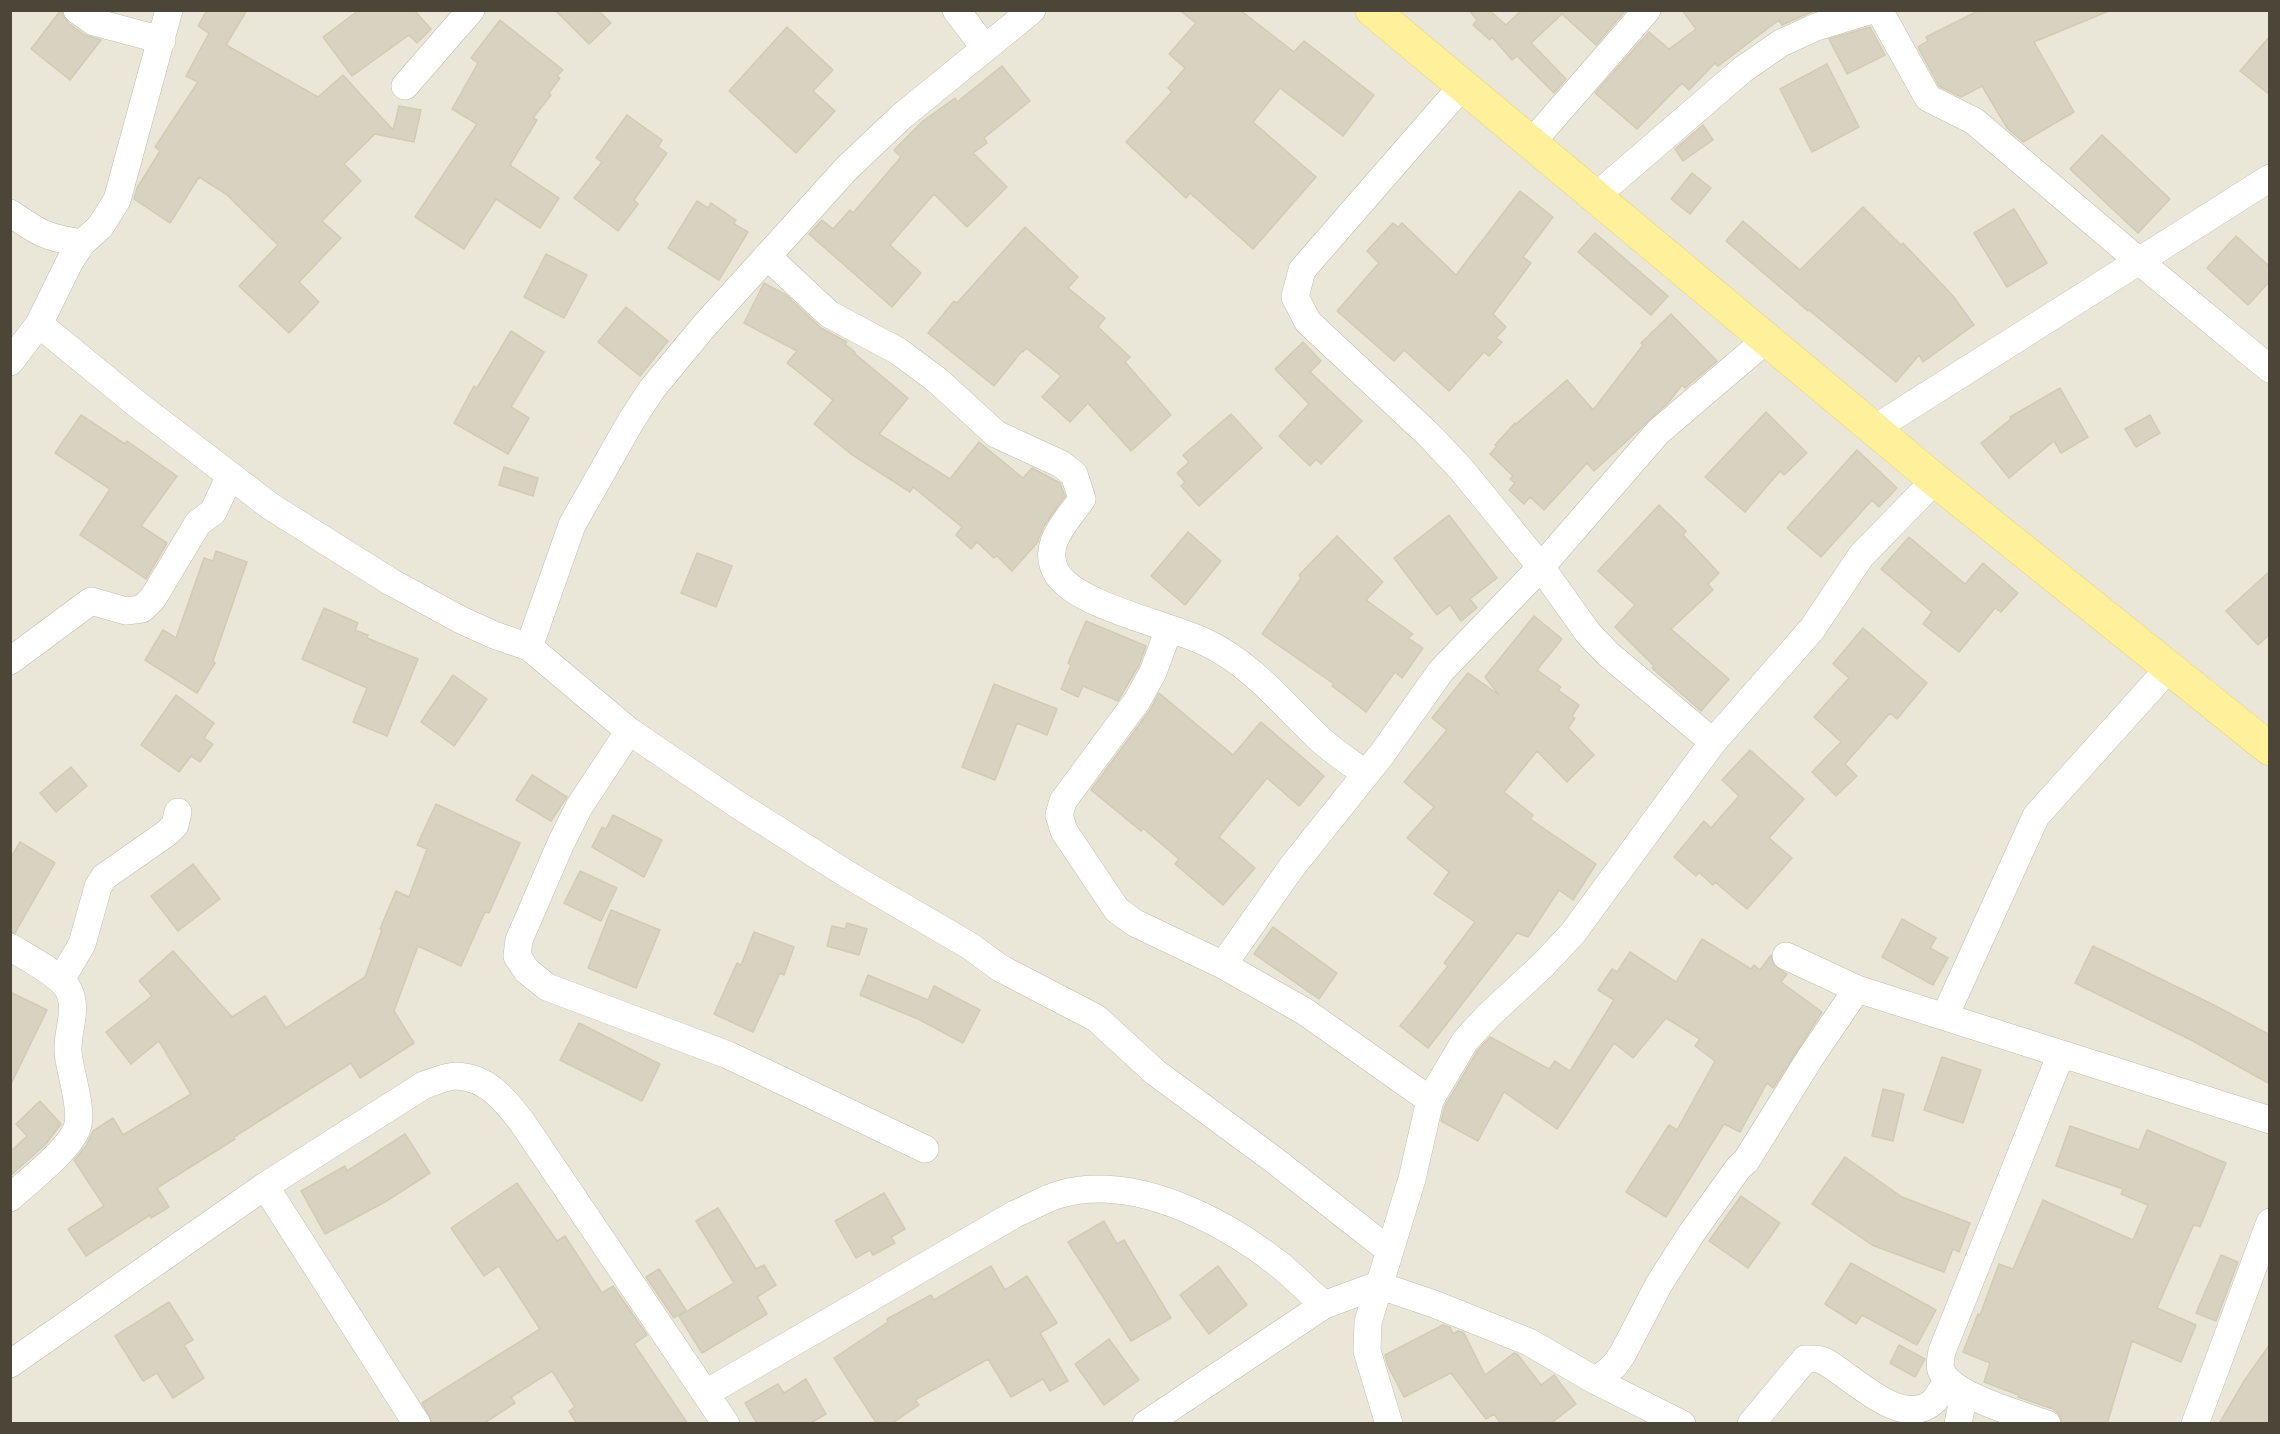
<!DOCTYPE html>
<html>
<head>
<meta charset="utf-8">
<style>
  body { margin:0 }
  #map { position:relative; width:2280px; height:1434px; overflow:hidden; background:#f6f4eb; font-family:Jost,sans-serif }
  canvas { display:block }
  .frame { position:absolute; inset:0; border:12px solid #4b4638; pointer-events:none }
</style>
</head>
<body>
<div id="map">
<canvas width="2280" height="1434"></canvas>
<div class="frame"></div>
</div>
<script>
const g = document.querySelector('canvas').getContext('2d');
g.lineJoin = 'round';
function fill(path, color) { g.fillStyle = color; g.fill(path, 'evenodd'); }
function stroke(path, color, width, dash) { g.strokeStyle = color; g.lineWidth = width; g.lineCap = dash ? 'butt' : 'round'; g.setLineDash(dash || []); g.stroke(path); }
const residential = new Path2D(`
  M 11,11 L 2269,11 L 2269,1423 L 11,1423 Z`);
const building = new Path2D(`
  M 61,10 L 68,23 L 85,35 L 101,40 L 70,80 L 31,49 Z
  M 207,10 L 247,10 L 226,45 L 318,97 L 343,75 L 393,130 L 399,106 L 421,110 L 414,142 L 375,134 L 344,164 L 361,181 L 322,221 L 341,238 L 299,282 L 319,302 L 289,333 L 239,286 L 278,245 L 226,194 L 199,177 L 170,223 L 134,199 L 137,188 L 160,151 L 155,147 L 198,82 L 186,76 L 209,33 L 198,26 Z
  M 359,10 L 414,10 L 431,29 L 417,43 L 409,35 L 352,76 L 323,37 Z
  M 555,10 L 598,10 L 611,23 L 589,44 Z
  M 1179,10 L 1240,10 L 1294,52 L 1304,41 L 1374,95 L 1343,136 L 1280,88 L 1253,122 L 1316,177 L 1253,249 L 1190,193 L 1186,198 L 1126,142 L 1172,92 L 1168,88 L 1185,68 L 1169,54 L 1196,23 Z
  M 1469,10 L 1489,10 L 1506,25 L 1522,10 L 1625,11 L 1596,45 L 1562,14 L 1531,43 L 1566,79 L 1554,93 L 1517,56 L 1512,60 L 1492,37 L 1490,40 L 1473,25 L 1477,20 Z
  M 1682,10 L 1816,10 L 1782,25 L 1779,20 L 1718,66 L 1715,63 L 1689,90 L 1682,83 L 1637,129 L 1595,93 L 1649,32 L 1669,49 L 1696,29 Z
  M 1980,10 L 2111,10 L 2034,42 L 2074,112 L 2023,142 L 2007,128 L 1982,86 L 1961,97 L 1939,86 L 1918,47 L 1928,41 L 1926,37 Z
  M 500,20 L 563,70 L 557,76 L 560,78 L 549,93 L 551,95 L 533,118 L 537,120 L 510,165 L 559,198 L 540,228 L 496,199 L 464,249 L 415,217 L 477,124 L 452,109 L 478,63 L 471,58 Z
  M 787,27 L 833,70 L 813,91 L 835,111 L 796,153 L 729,91 Z
  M 1870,27 L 1885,55 L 1847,74 L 1829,39 Z
  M 2270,36 L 2270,95 L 2240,71 Z
  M 1827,64 L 1859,127 L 1812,152 L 1780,89 Z
  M 1002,66 L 1030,101 L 984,138 L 987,143 L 973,153 L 1007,187 L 967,227 L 934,194 L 890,245 L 921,273 L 892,307 L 809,234 L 822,220 L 833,229 L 850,210 L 853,213 L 901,157 L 894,150 L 923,121 L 955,98 L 957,102 Z
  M 627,115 L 662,140 L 658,147 L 667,153 L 634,200 L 638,204 L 618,231 L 574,198 L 602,162 L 596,158 Z
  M 1703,125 L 1713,140 L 1683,161 L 1675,149 Z
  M 2102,135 L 2170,199 L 2138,233 L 2070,169 Z
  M 1692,173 L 1711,188 L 1690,214 L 1671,199 Z
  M 1520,191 L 1553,217 L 1523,257 L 1531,263 L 1493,314 L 1506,327 L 1496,338 L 1502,342 L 1489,356 L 1484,352 L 1449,391 L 1404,350 L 1394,361 L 1337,311 L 1379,263 L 1367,251 L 1393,223 L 1398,227 L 1402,223 L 1456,275 Z
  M 697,201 L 708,208 L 711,203 L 736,220 L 734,224 L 748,232 L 719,280 L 668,248 Z
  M 1863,207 L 1901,245 L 1903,243 L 1953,296 L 1974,325 L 1923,362 L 1919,355 L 1896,382 L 1809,310 L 1808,311 L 1726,241 L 1743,221 L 1800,270 Z
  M 2014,209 L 2047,263 L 2007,287 L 1974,233 Z
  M 1025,227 L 1078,277 L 1068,288 L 1105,318 L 1098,327 L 1130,357 L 1125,362 L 1171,415 L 1131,451 L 1088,403 L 1070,422 L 1042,397 L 1061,376 L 1026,348 L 1023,352 L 1022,351 L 994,386 L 928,333 L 954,301 L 957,303 Z
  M 1595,233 L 1668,296 L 1651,315 L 1578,252 Z
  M 2236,236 L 2270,267 L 2270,281 L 2248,305 L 2207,268 Z
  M 546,254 L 587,275 L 564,318 L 524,297 Z
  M 764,283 L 786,295 L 821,328 L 847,342 L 845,344 L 855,352 L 854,353 L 908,398 L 879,434 L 950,479 L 979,442 L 1023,478 L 1032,468 L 1060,483 L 1065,496 L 1044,526 L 1037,543 L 1012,571 L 997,556 L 994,558 L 977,542 L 971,549 L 956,535 L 962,527 L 913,487 L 910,492 L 851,454 L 814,424 L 833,400 L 787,363 L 797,351 L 744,323 Z
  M 626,307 L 668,341 L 640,376 L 598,342 Z
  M 1671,314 L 1717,361 L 1685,388 L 1682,385 L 1668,403 L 1594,471 L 1587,463 L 1544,510 L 1530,497 L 1524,504 L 1509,490 L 1515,483 L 1510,479 L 1513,476 L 1490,454 L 1497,446 L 1495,445 L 1515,423 L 1516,424 L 1567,380 L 1593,410 L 1643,345 L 1641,343 Z
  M 511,331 L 544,352 L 511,407 L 529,418 L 508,454 L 454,423 L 474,386 L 477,388 Z
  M 1303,342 L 1321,361 L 1310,372 L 1362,421 L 1321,464 L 1316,459 L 1310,466 L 1279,436 L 1309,404 L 1275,369 Z
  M 2060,388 L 2088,437 L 2061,453 L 2054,441 L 2009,478 L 1981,443 L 2011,419 L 2010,417 Z
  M 1766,412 L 1807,453 L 1784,475 L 1780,471 L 1745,512 L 1705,477 Z
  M 1231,414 L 1262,448 L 1199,506 L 1181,486 L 1185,482 L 1177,473 L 1189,462 L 1183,455 Z
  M 81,415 L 125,444 L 127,441 L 177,476 L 141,526 L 167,543 L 146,579 L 80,535 L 110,489 L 55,453 Z
  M 2150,415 L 2160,433 L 2136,447 L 2125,429 Z
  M 1857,450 L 1897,488 L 1879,507 L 1872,500 L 1821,557 L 1787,528 Z
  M 504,467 L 538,478 L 533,496 L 499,485 Z
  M 1659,505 L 1686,531 L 1683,535 L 1719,573 L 1708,584 L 1713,590 L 1671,629 L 1729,679 L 1701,711 L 1652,668 L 1654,666 L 1615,627 L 1635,605 L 1598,571 Z
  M 1449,515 L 1497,578 L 1470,599 L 1477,608 L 1461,621 L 1450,605 L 1437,615 L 1394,558 Z
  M 1188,532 L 1221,561 L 1185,605 L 1151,576 Z
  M 1337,536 L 1383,582 L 1366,600 L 1413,634 L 1408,638 L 1423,648 L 1402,678 L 1395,672 L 1366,712 L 1332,686 L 1334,684 L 1262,634 L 1301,578 L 1299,575 Z
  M 1909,537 L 1965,584 L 1983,563 L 2018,593 L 2001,612 L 1995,608 L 1959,652 L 1923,624 L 1932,612 L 1881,569 Z
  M 216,551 L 247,562 L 213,661 L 215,663 L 197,693 L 145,660 L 163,630 L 176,638 L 204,558 L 213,561 Z
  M 697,553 L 732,566 L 716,607 L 681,593 Z
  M 2270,571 L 2270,634 L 2258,645 L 2226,611 Z
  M 324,608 L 358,623 L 355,630 L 368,635 L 367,638 L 418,659 L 387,736 L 353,722 L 367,688 L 302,659 Z
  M 1534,616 L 1562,639 L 1537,670 L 1561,687 L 1558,690 L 1579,705 L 1572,716 L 1575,718 L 1568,728 L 1594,755 L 1567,782 L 1537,751 L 1504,792 L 1533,815 L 1530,819 L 1596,864 L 1573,900 L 1559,890 L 1528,937 L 1517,933 L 1428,1048 L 1400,1026 L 1448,966 L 1444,963 L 1475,922 L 1434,894 L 1449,872 L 1407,838 L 1434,807 L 1404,782 L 1447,730 L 1432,718 L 1468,673 L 1499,695 L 1485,677 Z
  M 1086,621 L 1146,646 L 1139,665 L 1118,701 L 1083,686 L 1078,697 L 1061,689 L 1071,665 L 1068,663 Z
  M 1863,628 L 1927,683 L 1897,719 L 1890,713 L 1845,764 L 1857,776 L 1836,796 L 1812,772 L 1841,742 L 1814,717 L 1849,678 L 1833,664 Z
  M 453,675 L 487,699 L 454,746 L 421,722 Z
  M 994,684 L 1057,709 L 1047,735 L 1017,723 L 995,780 L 962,767 Z
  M 1159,693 L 1233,755 L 1261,722 L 1324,776 L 1299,806 L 1267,778 L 1219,837 L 1255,868 L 1223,905 L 1175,864 L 1179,859 L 1143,828 L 1141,831 L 1091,790 L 1150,710 Z
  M 176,695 L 214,723 L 204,738 L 213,744 L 200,762 L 191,756 L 179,772 L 141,745 Z
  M 1750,750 L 1804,799 L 1769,838 L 1792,858 L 1747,909 L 1715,882 L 1713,885 L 1699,872 L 1696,876 L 1674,857 L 1704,821 L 1711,828 L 1739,796 L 1722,780 Z
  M 71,767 L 87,786 L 56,812 L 40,793 Z
  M 532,775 L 567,797 L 551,821 L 516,800 Z
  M 436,804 L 520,843 L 489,913 L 485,912 L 461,966 L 418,946 L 394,1011 L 414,1043 L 360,1078 L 351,1063 L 234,1137 L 235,1139 L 157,1188 L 169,1207 L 151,1218 L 150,1215 L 86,1256 L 68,1229 L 104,1206 L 74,1160 L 86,1146 L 93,1131 L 113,1118 L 123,1135 L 191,1094 L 159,1041 L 131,1064 L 106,1032 L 152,996 L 139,981 L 173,951 L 232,1017 L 265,996 L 286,1028 L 365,977 L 382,930 L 380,929 L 396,891 L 409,897 L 427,849 L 417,845 Z
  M 613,815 L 662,840 L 644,877 L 592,847 L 602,827 L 606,829 Z
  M 20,842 L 55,863 L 15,933 L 10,931 L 10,859 Z
  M 193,864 L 220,899 L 178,931 L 151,896 Z
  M 580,871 L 617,888 L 601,921 L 564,903 Z
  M 611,910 L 660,930 L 636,988 L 588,968 Z
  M 1902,919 L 1936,938 L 1930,948 L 1948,958 L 1933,985 L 1882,957 Z
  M 847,923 L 867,929 L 859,955 L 827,946 L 832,926 L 845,929 Z
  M 1273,927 L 1337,973 L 1319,999 L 1254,954 Z
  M 754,932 L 794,947 L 784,975 L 780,973 L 753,1032 L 714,1014 L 737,963 L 741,965 Z
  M 1702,939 L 1751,969 L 1754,965 L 1760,970 L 1771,955 L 1774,965 L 1787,974 L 1781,982 L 1822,1012 L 1773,1088 L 1767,1083 L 1740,1132 L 1724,1124 L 1666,1217 L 1626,1192 L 1669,1125 L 1677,1130 L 1715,1061 L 1695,1046 L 1700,1039 L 1666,1018 L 1633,1058 L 1614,1043 L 1557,1129 L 1504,1092 L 1478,1141 L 1441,1121 L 1445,1106 L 1478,1050 L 1490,1037 L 1549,1069 L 1555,1061 L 1570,1071 L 1614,1000 L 1598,990 L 1612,969 L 1617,972 L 1630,952 L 1676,982 Z
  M 2093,946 L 2212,1004 L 2270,1035 L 2270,1084 L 2193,1041 L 2075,983 Z
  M 868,975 L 928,1000 L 934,986 L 980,1010 L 963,1043 L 918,1019 L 860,995 Z
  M 10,992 L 47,1010 L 10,1086 Z
  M 579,1023 L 660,1064 L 642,1101 L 560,1060 Z
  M 1942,1057 L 1981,1070 L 1963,1123 L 1924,1110 Z
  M 1883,1089 L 1904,1094 L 1893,1141 L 1872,1136 Z
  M 40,1101 L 61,1124 L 46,1144 L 10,1176 L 10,1152 L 27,1136 L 16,1124 Z
  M 2070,1126 L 2139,1150 L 2147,1130 L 2226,1163 L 2200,1227 L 2194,1224 L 2157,1308 L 2196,1325 L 2181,1362 L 2132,1341 L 2107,1424 L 2062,1424 L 2059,1414 L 2053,1409 L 2018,1397 L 2019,1395 L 1984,1382 L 1990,1363 L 1963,1352 L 1978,1314 L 1980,1315 L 1999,1264 L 2013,1269 L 2043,1200 L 2133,1240 L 2148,1205 L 2121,1194 L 2123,1189 L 2056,1166 Z
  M 405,1134 L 430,1173 L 385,1202 L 325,1234 L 301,1191 L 345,1166 L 347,1171 Z
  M 1845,1157 L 1902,1197 L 1970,1223 L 1959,1252 L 1953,1249 L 1944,1272 L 1872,1245 L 1812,1204 Z
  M 517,1183 L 557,1241 L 565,1236 L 602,1293 L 613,1286 L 647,1335 L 634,1344 L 688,1424 L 577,1424 L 569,1411 L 575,1407 L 552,1371 L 511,1397 L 515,1403 L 483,1424 L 433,1424 L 422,1403 L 540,1329 L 499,1266 L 484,1276 L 451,1228 Z
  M 884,1193 L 905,1229 L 891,1237 L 895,1243 L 873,1255 L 870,1250 L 856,1258 L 835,1221 Z
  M 1741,1196 L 1780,1223 L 1748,1268 L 1709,1241 Z
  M 718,1208 L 756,1269 L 764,1265 L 776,1285 L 757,1297 L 767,1314 L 702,1353 L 679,1316 L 734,1283 L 696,1221 Z
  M 1104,1221 L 1117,1244 L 1124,1240 L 1171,1318 L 1131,1341 L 1068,1242 Z
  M 2221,1255 L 2238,1262 L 2216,1321 L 2196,1313 Z
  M 1851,1263 L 1936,1310 L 1917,1345 L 1862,1315 L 1856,1324 L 1825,1304 Z
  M 991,1266 L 1005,1290 L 1027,1276 L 1057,1323 L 1040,1333 L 1068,1381 L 1050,1391 L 1043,1379 L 1011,1397 L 988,1359 L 915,1400 L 919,1405 L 891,1424 L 877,1424 L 834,1358 L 888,1322 L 887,1319 L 931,1295 L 934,1300 Z
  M 1218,1266 L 1247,1305 L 1209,1334 L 1180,1295 Z
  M 659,1269 L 686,1310 L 674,1318 L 646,1277 Z
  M 169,1302 L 193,1340 L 184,1345 L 204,1378 L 173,1398 L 157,1373 L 143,1381 L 115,1336 Z
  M 1443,1325 L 1450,1327 L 1453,1334 L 1458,1331 L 1464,1333 L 1485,1375 L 1514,1353 L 1518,1355 L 1541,1385 L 1554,1375 L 1576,1404 L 1550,1424 L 1501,1424 L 1494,1414 L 1486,1419 L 1451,1373 L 1404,1397 L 1388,1366 L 1385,1355 Z
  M 1109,1339 L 1139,1380 L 1104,1405 L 1075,1364 Z
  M 2270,1344 L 2270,1424 L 2219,1424 L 2244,1381 Z
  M 1899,1345 L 1925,1359 L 1915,1377 L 1890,1363 Z
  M 806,1379 L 826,1414 L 809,1424 L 757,1424 L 745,1403 L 778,1384 L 784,1393 Z`);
const minor = new Path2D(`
  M 77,10 L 94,22 L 162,40
  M 956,10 L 985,48
  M 1879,10 L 1928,98 L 1974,121 L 2140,262 L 2270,369
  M 1463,85 L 1302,270 L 1295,297 L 1308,322 L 1429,435 L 1461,469 L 1541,567 L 1588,633 L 1608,654 L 1713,742
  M 405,86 L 471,10
  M 1532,142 L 1647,10
  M 1596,196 L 1742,70 L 1781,43 L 1816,27 L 1871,10
  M 10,213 C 39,233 47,238 82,243
  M 767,256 L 829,314 L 898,351 L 937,380 L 996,434 L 1061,464 L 1074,474 L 1082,499 C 1067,521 1039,546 1058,575 C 1080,607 1171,625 1207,643 C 1253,665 1284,706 1321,740 C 1335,753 1351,763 1365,773
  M 39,324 L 133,401 L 270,506 L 391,582 L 461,620 L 494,635 L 529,647 L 629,731 L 735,803 L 850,876 L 970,946 L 1000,968 L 1096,1018 L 1155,1072 L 1274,1160 L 1390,1251
  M 10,362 L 39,324 L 70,261 L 82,243 L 100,227 L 117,200 L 169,10
  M 1874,429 L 2270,178
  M 1169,629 L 1153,672 L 1137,701 L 1063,801 L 1059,815 L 1064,831 L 1117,910 L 1135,923 L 1223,965 L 1304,1011 L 1430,1100
  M 529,647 L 572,525 L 631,421 L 652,389 L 705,325 L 847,168 L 902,116 L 1032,10
  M 10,661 L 91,601 L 126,611 L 142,609 L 153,598 L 198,523 L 213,512 L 230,476
  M 629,731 L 579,807 L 561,843 L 519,940 L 517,956 L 527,971 L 547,987 L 728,1055 L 925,1149
  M 10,947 C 26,957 62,975 69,991 C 78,1010 67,1031 68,1051 C 69,1072 84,1109 77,1128 C 70,1149 27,1182 10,1198
  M 1786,956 L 1857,989 L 2270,1120
  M 1223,965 L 1291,868 L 1382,754 L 1441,671 L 1541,567 L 1658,432 L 1767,339
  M 61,980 L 82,944 L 98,887 L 104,877 L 167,833 L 175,825 L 178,812
  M 1945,1016 L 2036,816 L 2169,668
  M 265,1186 L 417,1424
  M 10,1364 L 265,1186 L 424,1085 C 434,1082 446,1076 456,1076 C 487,1077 504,1099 522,1122 L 726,1424
  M 1596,1381 L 1614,1366 L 1622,1355 L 1659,1284 L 1691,1234 L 1739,1167 L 1746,1161 L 1810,1058 L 1857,989
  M 706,1393 L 1015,1214 C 1030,1208 1045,1198 1061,1194 C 1134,1174 1220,1219 1276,1262 C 1293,1275 1308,1291 1324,1305
  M 1146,1424 L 1324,1305 L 1378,1285 L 1434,1304 L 1529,1342 L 1596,1381 L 1682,1424
  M 1389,1424 L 1367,1351 L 1368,1322 L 1412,1179 L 1430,1100 L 1465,1041 L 1488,1016 L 1543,965 L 1573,933 L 1713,742 L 1812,629 L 1861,556 L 1935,480
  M 1751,1424 L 1805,1359 C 1811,1359 1819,1358 1824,1361 C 1851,1375 1902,1431 1934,1401 C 1939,1395 1943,1387 1947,1381
  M 1958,1424 L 1964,1393
  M 2047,1424 C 2020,1414 1951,1396 1941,1370 C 1939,1364 1941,1357 1942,1351 L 2061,1054
  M 2195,1424 L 2270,1222`);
const major = new Path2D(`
  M 1372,10 L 1935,480 L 2270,749`);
fill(residential, '#eae7d9');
fill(building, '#d8d2c0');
stroke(building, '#d3cbb3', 1.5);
stroke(minor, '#c2bead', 28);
stroke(major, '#e8d367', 34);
stroke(minor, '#fff', 27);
stroke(major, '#fff09b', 33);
</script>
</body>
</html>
